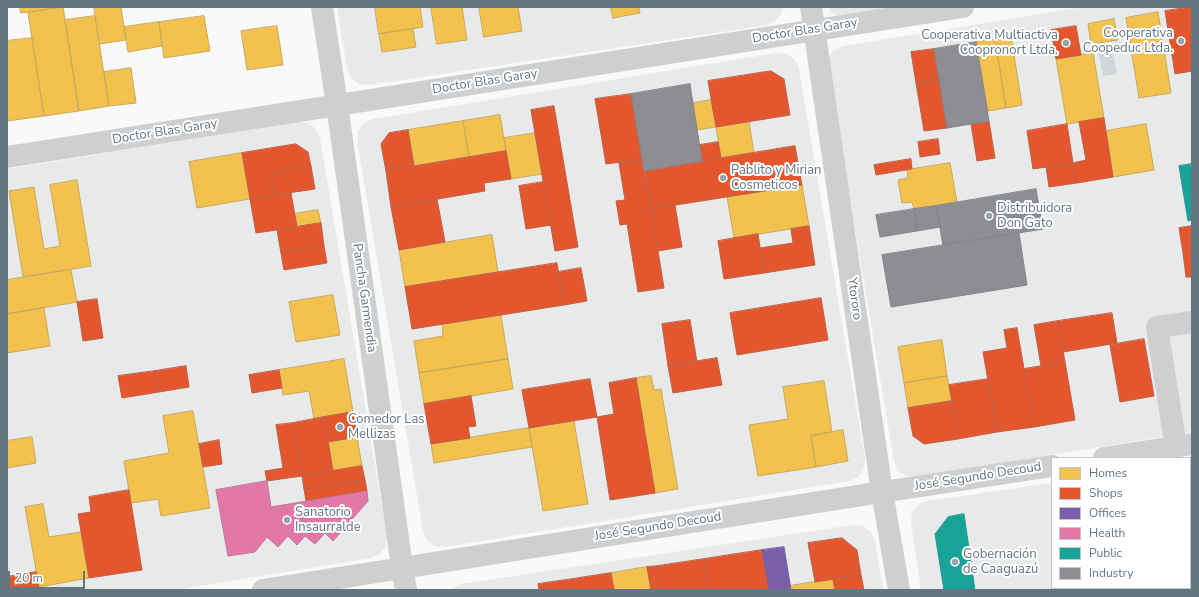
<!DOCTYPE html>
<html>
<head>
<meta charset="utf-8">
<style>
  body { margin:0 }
  #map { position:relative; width:1199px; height:597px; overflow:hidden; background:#f9f9f9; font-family:"Nunito Sans",sans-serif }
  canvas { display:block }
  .frame { position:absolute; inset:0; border:8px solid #657683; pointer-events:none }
  .legend { position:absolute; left:1051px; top:457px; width:140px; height:132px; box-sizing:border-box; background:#fff; border:1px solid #c1c8cd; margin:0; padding:5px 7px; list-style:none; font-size:12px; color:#657683 }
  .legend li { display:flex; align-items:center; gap:8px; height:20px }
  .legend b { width:20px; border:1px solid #c1c8cd }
  .scale { position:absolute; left:8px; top:571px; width:77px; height:18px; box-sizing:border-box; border:2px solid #657683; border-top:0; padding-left:5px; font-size:12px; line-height:14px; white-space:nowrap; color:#657683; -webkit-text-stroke:3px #fff; paint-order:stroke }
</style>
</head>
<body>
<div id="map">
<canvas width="1199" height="597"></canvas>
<div class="frame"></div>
<ul class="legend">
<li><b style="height:11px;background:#f2c14e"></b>Homes</li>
<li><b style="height:11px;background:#e4572e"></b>Shops</li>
<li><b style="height:11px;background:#7b5ea7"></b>Offices</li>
<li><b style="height:11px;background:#e377a8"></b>Health</li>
<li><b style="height:11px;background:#17a398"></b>Public</li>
<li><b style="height:11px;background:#8d8d92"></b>Industry</li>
</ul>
<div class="scale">20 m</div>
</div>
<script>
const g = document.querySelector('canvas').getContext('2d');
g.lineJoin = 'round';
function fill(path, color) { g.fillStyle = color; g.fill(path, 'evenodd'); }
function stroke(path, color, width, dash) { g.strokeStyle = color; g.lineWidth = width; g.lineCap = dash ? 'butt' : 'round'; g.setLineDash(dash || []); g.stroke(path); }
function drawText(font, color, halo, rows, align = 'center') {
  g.font = font + ' "Nunito Sans",sans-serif'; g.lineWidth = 4; g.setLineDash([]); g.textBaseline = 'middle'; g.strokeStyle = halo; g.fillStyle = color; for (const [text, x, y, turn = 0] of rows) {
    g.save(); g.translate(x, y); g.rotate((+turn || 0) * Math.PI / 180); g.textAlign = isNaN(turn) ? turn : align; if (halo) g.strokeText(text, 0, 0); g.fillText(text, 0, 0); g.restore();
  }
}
const built = new Path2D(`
  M 337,7 L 783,7 L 782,13 L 776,20 L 768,25 L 369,85 L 359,84 L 351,78 L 347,69 Z
  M 828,7 L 918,7 L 838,17 L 830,11 Z
  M 1084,7 L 1192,7 L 1192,432 L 916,477 L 906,476 L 897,470 L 894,461 L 828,68 L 828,58 L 834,50 L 843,46 Z
  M 777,53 L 787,54 L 795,60 L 799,69 L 865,459 L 864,469 L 858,477 L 849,481 L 445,547 L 435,546 L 427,540 L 423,531 L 357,141 L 358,131 L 364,123 L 373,119 Z
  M 298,122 L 308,123 L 316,129 L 320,138 L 387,536 L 386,546 L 380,554 L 371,558 L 175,590 L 7,590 L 7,169 Z
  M 1190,463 L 1192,463 L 1192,590 L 921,590 L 911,523 L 912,513 L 918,505 L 927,501 L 1052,483 L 1052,588 L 1190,588 Z
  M 853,525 L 863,526 L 871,532 L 875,541 L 883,590 L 451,590 L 461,584 Z`);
const water = new Path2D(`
  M 1112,48 L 1117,74 L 1103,76 L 1098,50 Z`);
const homes = new Path2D(`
  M 20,7 L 63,7 L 21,13 Z
  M 63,7 L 79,111 L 44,116 L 28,13 Z
  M 94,7 L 121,7 L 126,40 L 100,44 Z
  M 375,7 L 420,7 L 423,27 L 379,34 Z
  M 431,7 L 462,7 L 467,40 L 437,44 Z
  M 479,7 L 518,7 L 522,31 L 484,37 Z
  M 611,7 L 639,7 L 640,13 L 613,18 Z
  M 1158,12 L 1171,93 L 1139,98 L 1126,18 Z
  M 95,16 L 109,106 L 79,111 L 65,20 Z
  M 204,16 L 210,51 L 164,58 L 159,22 Z
  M 1114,19 L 1118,40 L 1091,44 L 1088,24 Z
  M 159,22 L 162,46 L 128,52 L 124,27 Z
  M 277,26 L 283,65 L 247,70 L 241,31 Z
  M 413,29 L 416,47 L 382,52 L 379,34 Z
  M 1011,36 L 1022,105 L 1006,108 L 995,39 Z
  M 32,38 L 44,116 L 7,121 L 7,41 Z
  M 995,39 L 1006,108 L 988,111 L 976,42 Z
  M 1093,53 L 1104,118 L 1067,124 L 1056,59 Z
  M 131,68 L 136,103 L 109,106 L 104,72 Z
  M 711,100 L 716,127 L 697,130 L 693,103 Z
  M 500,115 L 506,151 L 469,157 L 463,121 Z
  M 463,121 L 469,157 L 414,166 L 408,130 Z
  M 749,122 L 754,153 L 721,158 L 716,127 Z
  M 1146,124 L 1154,170 L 1113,177 L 1106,131 Z
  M 535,133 L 542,174 L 511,179 L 504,138 Z
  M 242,153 L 250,199 L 197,208 L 189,162 Z
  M 950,163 L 957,202 L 914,209 L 912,202 L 902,203 L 898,180 L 908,178 L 907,170 Z
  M 77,180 L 91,266 L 23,277 L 9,191 L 34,187 L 44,249 L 60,246 L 50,185 Z
  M 802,185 L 809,226 L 734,238 L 727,197 Z
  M 318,210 L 321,223 L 297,227 L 294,214 Z
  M 492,235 L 498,272 L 405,287 L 399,250 Z
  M 71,270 L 77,302 L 7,314 L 7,280 Z
  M 333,295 L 340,335 L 296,342 L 289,302 Z
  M 44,308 L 50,346 L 7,353 L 7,314 Z
  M 501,315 L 508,359 L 419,373 L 414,341 L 443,336 L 442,324 Z
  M 942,340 L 947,376 L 904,383 L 898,347 Z
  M 344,359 L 353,412 L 314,419 L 309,391 L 283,395 L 279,370 Z
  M 508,359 L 513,389 L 424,404 L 419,373 Z
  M 651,376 L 654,390 L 661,389 L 678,489 L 655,493 L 636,378 Z
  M 947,376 L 952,401 L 908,408 L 904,383 Z
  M 824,381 L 832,432 L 811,436 L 816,467 L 758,476 L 749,425 L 788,419 L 783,387 Z
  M 193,411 L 210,508 L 161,516 L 158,499 L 131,503 L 124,461 L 169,453 L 163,416 Z
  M 574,421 L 588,504 L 543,511 L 529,428 Z
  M 529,428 L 532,447 L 434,463 L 431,444 Z
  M 843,430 L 848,461 L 816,467 L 811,436 Z
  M 32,437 L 36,463 L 7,468 L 7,441 Z
  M 357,437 L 362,466 L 333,471 L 328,442 Z
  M 43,504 L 49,537 L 81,532 L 89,578 L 39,587 L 25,507 Z
  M 647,567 L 651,590 L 614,590 L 611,573 Z
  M 833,579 L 835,590 L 791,590 L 790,586 Z`);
const shops = new Path2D(`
  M 1192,7 L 1192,71 L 1175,74 L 1165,11 Z
  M 1076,26 L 1081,55 L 1056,59 L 1051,30 Z
  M 934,49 L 939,79 L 916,83 L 911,52 Z
  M 771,71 L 784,79 L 790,115 L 716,127 L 708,81 Z
  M 939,79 L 947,128 L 924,131 L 916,83 Z
  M 631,94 L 643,159 L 606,164 L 595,99 Z
  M 554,106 L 578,247 L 555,251 L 531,110 Z
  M 1104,118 L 1113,177 L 1077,183 L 1073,163 L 1086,160 L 1079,122 Z
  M 989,121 L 995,158 L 977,161 L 971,124 Z
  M 1067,124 L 1073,163 L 1033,169 L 1027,131 Z
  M 408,130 L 414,166 L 386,171 L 381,144 L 389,133 Z
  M 938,139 L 940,154 L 920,157 L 918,142 Z
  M 718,142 L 721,158 L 702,161 L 700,145 Z
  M 296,144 L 308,152 L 311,166 L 270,173 L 274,195 L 250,199 L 242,153 Z
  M 795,146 L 802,185 L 651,209 L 644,171 Z
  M 506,151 L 511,179 L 484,183 L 485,191 L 391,207 L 386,171 Z
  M 643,159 L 664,288 L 638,292 L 627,224 L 620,225 L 616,201 L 625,200 L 619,163 Z
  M 911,159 L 912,169 L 876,175 L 874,165 Z
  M 1073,163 L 1077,183 L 1049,187 L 1046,167 Z
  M 311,166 L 315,189 L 274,195 L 270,173 Z
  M 543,182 L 551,225 L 526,229 L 519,186 Z
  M 291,193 L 297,227 L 256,233 L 250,199 Z
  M 437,199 L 445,242 L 399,250 L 391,207 Z
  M 675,205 L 682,247 L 658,251 L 651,209 Z
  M 321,223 L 324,246 L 281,253 L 277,230 Z
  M 809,226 L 815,265 L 764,273 L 760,248 L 793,243 L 791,229 Z
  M 1192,226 L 1192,252 L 1183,253 L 1179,228 Z
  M 758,234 L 764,273 L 724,279 L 718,241 Z
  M 324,246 L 327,263 L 284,270 L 281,253 Z
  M 1192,252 L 1192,277 L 1186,277 L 1183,253 Z
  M 557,263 L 564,305 L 412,329 L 405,287 Z
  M 581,268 L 587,301 L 564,305 L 558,272 Z
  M 821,298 L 828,340 L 737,355 L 730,313 Z
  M 97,299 L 103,338 L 83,341 L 77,302 Z
  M 1112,313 L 1117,343 L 1063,352 L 1058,321 Z
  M 690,320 L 697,362 L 668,366 L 662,324 Z
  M 1058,321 L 1065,362 L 1041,366 L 1034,325 Z
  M 1017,328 L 1034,427 L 997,432 L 983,352 L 1007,348 L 1004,330 Z
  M 1144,339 L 1154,396 L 1120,402 L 1110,345 Z
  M 717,358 L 722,385 L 673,393 L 668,366 Z
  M 1065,362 L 1075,420 L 1034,427 L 1024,369 Z
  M 186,366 L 189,387 L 159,392 L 155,371 Z
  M 279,370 L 282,388 L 252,393 L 249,375 Z
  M 155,371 L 159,392 L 122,398 L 118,376 Z
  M 636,378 L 655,493 L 610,500 L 597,417 L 614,414 L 609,383 Z
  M 590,379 L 597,417 L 529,428 L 522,390 Z
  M 988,379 L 997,432 L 958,439 L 949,385 Z
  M 471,396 L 476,426 L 468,427 L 470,438 L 431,444 L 424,404 Z
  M 952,401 L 958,439 L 924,444 L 913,436 L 908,408 Z
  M 353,412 L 357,437 L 328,442 L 324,417 Z
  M 324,417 L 333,471 L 302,476 L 293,423 Z
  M 293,423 L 302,476 L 267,481 L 265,471 L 283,468 L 276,425 Z
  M 219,440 L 222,464 L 203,467 L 199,444 Z
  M 362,466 L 365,480 L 304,489 L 302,476 Z
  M 1192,473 L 1192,520 L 1190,520 L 1190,474 Z
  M 365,480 L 367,491 L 306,501 L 304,489 Z
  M 129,490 L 142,570 L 89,578 L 78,514 L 91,512 L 89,497 Z
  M 1192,535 L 1192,590 L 1181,590 L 1181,588 L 1190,588 L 1190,536 Z
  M 842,538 L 857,550 L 861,575 L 815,582 L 808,543 Z
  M 762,550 L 769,590 L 708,590 L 704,559 Z
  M 704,559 L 708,590 L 662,590 L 658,566 Z
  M 658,566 L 662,590 L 651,590 L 647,567 Z
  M 36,572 L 39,587 L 18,590 L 8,590 L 7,577 Z
  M 611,573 L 614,590 L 574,590 L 573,579 Z
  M 861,575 L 864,590 L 835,590 L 833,579 Z
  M 573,579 L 574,590 L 539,590 L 538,584 Z`);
const offices = new Path2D(`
  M 784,547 L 791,590 L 769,590 L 762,550 Z
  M 1136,588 L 1181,588 L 1181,590 L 1136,590 Z`);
const health = new Path2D(`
  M 267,481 L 271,507 L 367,491 L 368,501 L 333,541 L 325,533 L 315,544 L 305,536 L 297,545 L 288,536 L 278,547 L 267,537 L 255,552 L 228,556 L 216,490 Z`);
const public = new Path2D(`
  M 1192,164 L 1192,220 L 1188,221 L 1179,166 Z
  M 964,514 L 975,590 L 944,590 L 935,534 L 948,517 Z`);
const industry = new Path2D(`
  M 976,42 L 989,121 L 947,128 L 934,49 Z
  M 690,84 L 702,161 L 644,171 L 631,94 Z
  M 1036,189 L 1043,229 L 943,245 L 936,206 Z
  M 936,206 L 940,227 L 917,231 L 914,209 Z
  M 914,209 L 917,231 L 880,237 L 876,215 Z
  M 1019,233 L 1027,285 L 891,307 L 882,255 Z`);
const minor = new Path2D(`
  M 322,7 L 337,105 L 402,567 L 406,590
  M 811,7 L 882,492 L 899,590
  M 7,157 L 963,7
  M 1176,447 L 1157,327 L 1192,322
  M 1104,458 L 1192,444
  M 263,590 L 882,492 L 1052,466`);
const markers = [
  [1181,41,4,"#99a4ac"],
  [1066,43,4,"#99a4ac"],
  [723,178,4,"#99a4ac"],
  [989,216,4,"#99a4ac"],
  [340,427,4,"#99a4ac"],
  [287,520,4,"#99a4ac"],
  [955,562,4,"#99a4ac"]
];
const streetNames = [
  ["Doctor Blas Garay",805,31,-9],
  ["Doctor Blas Garay",485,82,-9],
  ["Doctor Blas Garay",165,132,-9],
  ["Pancha Garmendia",364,298,82],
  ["Ytororo",854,299,82],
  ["José Segundo Decoud",978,477,-9],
  ["José Segundo Decoud",658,527,-9]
];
const poiNames = [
  ["Cooperativa",1173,34,"right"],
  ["Coopeduc Ltda.",1173,49,"right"],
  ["Cooperativa Multiactiva",1058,36,"right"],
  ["Coopronort Ltda.",1058,51,"right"],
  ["Pablito y Mirian",731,171],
  ["Cosmeticos",731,186],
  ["Distribuidora",997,209],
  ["Don Gato",997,224],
  ["Comedor Las",348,420],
  ["Mellizas",348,435],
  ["Sanatorio",295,513],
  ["Insaurralde",295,528],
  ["Gobernación",963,555],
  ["de Caaguazú",963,570]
];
fill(built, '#e8e9e9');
fill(water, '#ced6d9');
fill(homes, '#f2c14e');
stroke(homes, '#c8aa5e', 1);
fill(shops, '#e4572e');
stroke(shops, '#be6048', 1);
fill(offices, '#7b5ea7');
stroke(offices, '#74659c', 1);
fill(health, '#e377a8');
stroke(health, '#bd779d', 1);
fill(public, '#17a398');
stroke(public, '#2e9692', 1);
fill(industry, '#8d8d92');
stroke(industry, '#81868e', 1);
stroke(minor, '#cecfd0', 22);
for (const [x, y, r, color] of markers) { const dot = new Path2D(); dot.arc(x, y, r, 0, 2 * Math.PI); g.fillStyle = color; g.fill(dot); stroke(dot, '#fff', 1.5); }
drawText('13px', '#657683', '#fff', streetNames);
drawText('13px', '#657683', '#fff', poiNames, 'left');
</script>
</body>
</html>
